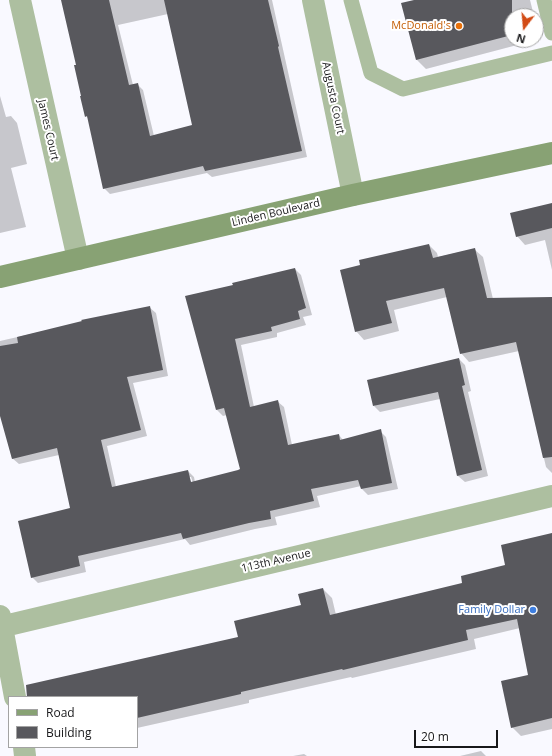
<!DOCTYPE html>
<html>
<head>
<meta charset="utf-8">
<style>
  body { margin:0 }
  #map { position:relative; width:552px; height:756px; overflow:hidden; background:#f9f9ff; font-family:"Open Sans",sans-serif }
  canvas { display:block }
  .legend { position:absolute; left:8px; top:696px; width:130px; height:52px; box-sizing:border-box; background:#fff; border:1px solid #a3a3a3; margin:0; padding:5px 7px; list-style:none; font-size:12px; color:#18181a }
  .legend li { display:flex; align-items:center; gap:8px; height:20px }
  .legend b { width:20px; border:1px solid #a3a3a3 }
  .north { position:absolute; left:504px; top:8px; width:40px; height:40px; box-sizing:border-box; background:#fff; border:1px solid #a3a3a3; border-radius:50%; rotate:196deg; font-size:11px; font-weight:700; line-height:16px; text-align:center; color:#18181a }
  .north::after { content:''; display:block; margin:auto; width:14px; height:18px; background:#d24b15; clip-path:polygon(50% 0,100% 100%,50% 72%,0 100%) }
  .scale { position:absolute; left:414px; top:730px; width:84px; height:18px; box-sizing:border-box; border:2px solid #18181a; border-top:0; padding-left:5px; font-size:12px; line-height:14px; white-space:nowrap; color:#18181a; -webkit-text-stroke:3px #fff; paint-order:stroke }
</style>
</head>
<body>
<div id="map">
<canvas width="552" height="756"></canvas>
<ul class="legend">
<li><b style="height:5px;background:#88a274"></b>Road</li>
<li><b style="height:11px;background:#58585d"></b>Building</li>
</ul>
<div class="north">N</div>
<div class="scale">20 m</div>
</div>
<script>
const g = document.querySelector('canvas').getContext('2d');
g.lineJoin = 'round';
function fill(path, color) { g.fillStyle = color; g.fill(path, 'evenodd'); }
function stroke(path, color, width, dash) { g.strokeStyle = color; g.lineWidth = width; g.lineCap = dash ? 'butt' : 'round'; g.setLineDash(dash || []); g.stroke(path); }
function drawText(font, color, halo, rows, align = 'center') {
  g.font = font + ' "Open Sans",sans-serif'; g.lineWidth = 4; g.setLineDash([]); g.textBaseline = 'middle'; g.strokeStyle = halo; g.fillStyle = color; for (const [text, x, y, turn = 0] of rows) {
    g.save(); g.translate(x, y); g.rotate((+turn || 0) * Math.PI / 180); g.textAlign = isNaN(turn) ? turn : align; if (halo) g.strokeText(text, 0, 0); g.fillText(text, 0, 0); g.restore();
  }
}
const shadow = new Path2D(`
  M 62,0 L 272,0 L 307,157 L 212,177 L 207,173 L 110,194 L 104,188 L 89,119 L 86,116 L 77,66 ZM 168,14 L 193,126 L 154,136 L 143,90 L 137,84 L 133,85 L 118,25 Z
  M 418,0 L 530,0 L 534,16 L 512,16 L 512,40 L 536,40 L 536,24 L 540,39 L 426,69 L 417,60 L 402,4 Z
  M 0,96 L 6,117 L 11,116 L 17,123 L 27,164 L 11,168 L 26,227 L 0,233 Z
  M 552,204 L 552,270 L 545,240 L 525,245 L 517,236 Z
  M 429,245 L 437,253 L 438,257 L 474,249 L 483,257 L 493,299 L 552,298 L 552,473 L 546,467 L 519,351 L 469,362 L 461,353 L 447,297 L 394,310 L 399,331 L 364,340 L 356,331 Z
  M 295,269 L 301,275 L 312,315 L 303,317 L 306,325 L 277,333 L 277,337 L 241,345 L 254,407 L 277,401 L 284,407 L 292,445 L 339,435 L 343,440 L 380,431 L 386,437 L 398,489 L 368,495 L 362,489 L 361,486 L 317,496 L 320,507 L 275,517 L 277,525 L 255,529 L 190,545 L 185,539 L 84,562 L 86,572 L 38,583 L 32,577 L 71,509 L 59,455 L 19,464 L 12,458 L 0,412 L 0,341 L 149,307 L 156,313 L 168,376 L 133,383 L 147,436 L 107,446 L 116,487 L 188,471 L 194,477 L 195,482 L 241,470 L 227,415 L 223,416 L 217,410 L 187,296 L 234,286 ZM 189,477 L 191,477 L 194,486 L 192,487 Z
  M 459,359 L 465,365 L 471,391 L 468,392 L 488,476 L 465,482 L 458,476 L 440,399 L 380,412 L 374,406 Z
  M 552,534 L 552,729 L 521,736 L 512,727 L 530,675 L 520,628 L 474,639 L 476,649 L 352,678 L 351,677 L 249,700 L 249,703 L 137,728 L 137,697 L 60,697 L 239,638 L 302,606 L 323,589 L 332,598 L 336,615 L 463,584 L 506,566 Z
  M 481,751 L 486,756 L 460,756 Z
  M 304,754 L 307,756 L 293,756 Z`);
const building = new Path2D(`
  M 61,0 L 109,0 L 129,85 L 138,83 L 150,136 L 192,125 L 164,0 L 268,0 L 279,46 L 278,47 L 302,151 L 205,171 L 203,166 L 103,189 L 87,116 L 85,117 L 80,96 L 81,96 L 74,65 L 76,65 Z
  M 414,0 L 512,0 L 512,35 L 416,60 L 401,3 Z
  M 552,203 L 552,228 L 516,237 L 510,213 Z
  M 429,244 L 433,258 L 475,248 L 487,298 L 552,297 L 552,457 L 543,458 L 516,342 L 460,354 L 444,288 L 386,301 L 392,323 L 355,332 L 340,270 L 360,265 L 359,260 Z
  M 295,268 L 306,308 L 298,311 L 300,319 L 271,327 L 272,331 L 235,339 L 250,407 L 278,400 L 288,445 L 339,434 L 340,440 L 381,429 L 392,483 L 361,489 L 358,480 L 311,489 L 314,501 L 270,511 L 271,519 L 249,523 L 183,539 L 181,533 L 78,556 L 80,566 L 31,578 L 18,521 L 70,508 L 57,448 L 12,459 L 0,416 L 0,346 L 18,343 L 17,337 L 82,321 L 81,320 L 150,306 L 163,370 L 127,377 L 141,430 L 101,440 L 112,487 L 188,470 L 191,482 L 238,470 L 240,469 L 224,408 L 216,410 L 185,296 L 233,285 L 232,283 Z
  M 459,358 L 465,385 L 462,386 L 482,470 L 457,476 L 438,392 L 373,406 L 367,380 Z
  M 552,533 L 552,718 L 511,728 L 501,681 L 528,675 L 517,619 L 466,630 L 468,640 L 343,670 L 342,669 L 241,692 L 241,694 L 137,718 L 137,697 L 27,697 L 26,685 L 238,637 L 234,621 L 301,605 L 298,594 L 323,588 L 330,615 L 462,583 L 461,576 L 505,565 L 501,545 Z`);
const service = new Path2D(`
  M 351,0 L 371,73 L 403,89 L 552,53
  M 544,0 L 552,33`);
const minor = new Path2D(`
  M 20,0 L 78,259
  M 313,0 L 353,195
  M 0,616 L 15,697
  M 0,627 L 552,496
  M 24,747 L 25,756`);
const secondary = new Path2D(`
  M 0,277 L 353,195 L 552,153`);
const markers = [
  [459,26,4,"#e8710a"],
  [533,610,4,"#3f7fe0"]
];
const foodNames = [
  ["McDonald's",451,26]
];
const streetNames = [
  ["Augusta Court",333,98,78],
  ["James Court",48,130,77],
  ["Linden Boulevard",276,213,-13],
  ["113th Avenue",276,561,-13]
];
const shopNames = [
  ["Family Dollar",525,610]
];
fill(shadow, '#0003');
fill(building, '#58585d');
stroke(service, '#adbfa0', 15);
stroke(minor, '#adbfa0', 22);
stroke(secondary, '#88a274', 22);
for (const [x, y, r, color] of markers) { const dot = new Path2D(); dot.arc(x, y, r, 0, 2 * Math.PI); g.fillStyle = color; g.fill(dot); stroke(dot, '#fff', 1.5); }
drawText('11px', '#c56008', '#fff', foodNames, 'right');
drawText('11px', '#18181a', '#fff', streetNames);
drawText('11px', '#366cbe', '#fff', shopNames, 'right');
</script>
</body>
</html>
